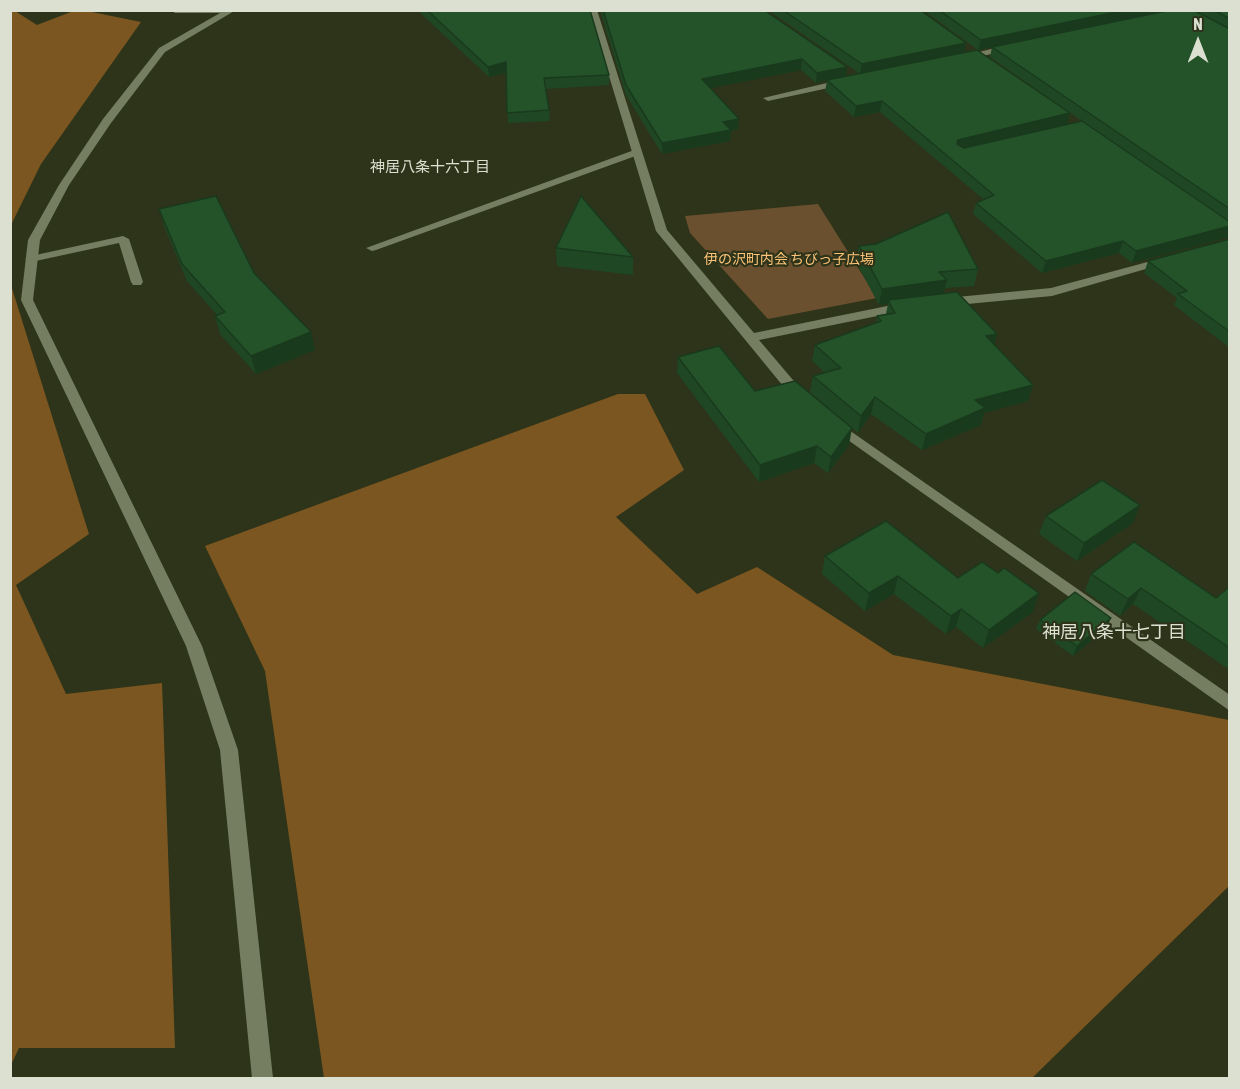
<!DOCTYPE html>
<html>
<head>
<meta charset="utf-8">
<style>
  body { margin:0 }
  #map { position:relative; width:1240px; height:1089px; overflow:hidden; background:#2d341a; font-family:"Asap Condensed",sans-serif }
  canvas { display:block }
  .frame { position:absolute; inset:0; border:12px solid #dbe0d1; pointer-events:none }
  .north { position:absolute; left:1168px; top:12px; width:60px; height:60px; -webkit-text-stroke:4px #2d341a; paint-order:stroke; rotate:0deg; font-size:16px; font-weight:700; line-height:24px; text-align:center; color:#dbe0d1 }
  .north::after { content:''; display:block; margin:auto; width:21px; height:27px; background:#dbe0d1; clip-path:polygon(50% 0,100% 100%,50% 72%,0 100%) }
</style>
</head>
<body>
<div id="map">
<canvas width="1240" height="1089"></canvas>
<div class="frame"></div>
<div class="north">N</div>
</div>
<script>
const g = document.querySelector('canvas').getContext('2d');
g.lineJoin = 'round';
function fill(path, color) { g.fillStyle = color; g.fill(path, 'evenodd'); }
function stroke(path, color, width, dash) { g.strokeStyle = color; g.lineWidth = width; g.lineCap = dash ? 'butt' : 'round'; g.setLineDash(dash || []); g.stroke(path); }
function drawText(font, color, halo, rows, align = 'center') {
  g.font = font + ' "Asap Condensed","Noto Sans JP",sans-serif'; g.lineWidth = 4.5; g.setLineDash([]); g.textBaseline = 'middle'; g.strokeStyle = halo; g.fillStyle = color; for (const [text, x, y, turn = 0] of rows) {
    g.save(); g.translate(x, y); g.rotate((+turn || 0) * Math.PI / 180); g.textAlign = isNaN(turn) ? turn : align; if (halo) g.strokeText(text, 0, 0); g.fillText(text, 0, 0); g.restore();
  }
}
const green = new Path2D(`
  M 818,204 L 877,298 L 768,319 L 690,233 L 685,216 Z`);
const forest = new Path2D(`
  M 76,10 L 87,11 L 141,22 L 41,164 L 11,225 L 11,11 L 15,11 L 37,25 Z
  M 10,282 L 89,534 L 16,585 L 66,694 L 162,683 L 175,1048 L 19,1048 L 11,1065 Z
  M 618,394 L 645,394 L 684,470 L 616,517 L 697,594 L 757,567 L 893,655 L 1229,720 L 1229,886 L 1032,1078 L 324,1078 L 265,671 L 205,546 Z`);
const service = new Path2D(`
  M 637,149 L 642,152 L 641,154 L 376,250 L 372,251 L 366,248 Z
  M 123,236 L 129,239 L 143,282 L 141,285 L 133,285 L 131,282 L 119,243 L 31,262 L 25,259 L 31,256 Z`);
const minor = new Path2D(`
  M 171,10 L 236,10 L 165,52 L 111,123 L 69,185 L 40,240 L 33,300 L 202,646 L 238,750 L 273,1078 L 252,1078 L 220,750 L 186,646 L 21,300 L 28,240 L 59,185 L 103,119 L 159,48 L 220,13 L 175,13 Z
  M 589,10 L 597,10 L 667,230 L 754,333 L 907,302 L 913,306 L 907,310 L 759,340 L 793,380 L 809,395 L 807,398 L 797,398 L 783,386 L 656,231 Z
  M 1011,44 L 1014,45 L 1014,49 L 964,60 L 959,57 Z
  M 844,79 L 849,82 L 847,84 L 768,101 L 763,98 Z
  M 1166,257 L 1170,258 L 1170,262 L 1052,296 L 946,306 L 940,302 L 946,298 L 1051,288 Z
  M 836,421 L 1230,695 L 1230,711 L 831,428 L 829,425 Z`);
const wall = new Path2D(`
  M 417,10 L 590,10 L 609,75 L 609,85 L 546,89 L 549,110 L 550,121 L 508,123 L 506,73 L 489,77 Z
  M 600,10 L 764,10 L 846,76 L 860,74 L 768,10 L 920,10 L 966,43 L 964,52 L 1070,113 L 1067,124 L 1135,158 L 990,57 L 992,47 L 1072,31 L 978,50 L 923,10 L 1230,10 L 1230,236 L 1229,237 L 1132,263 L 1119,253 L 1042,273 L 973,214 L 976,203 L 983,199 L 880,112 L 854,117 L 825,91 L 827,81 L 816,83 L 801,70 L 710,88 L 739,119 L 738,129 L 731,131 L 730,141 L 662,154 L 626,95 Z
  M 159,209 L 254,273 L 311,332 L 315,350 L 256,374 L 220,334 L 215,316 L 217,315 L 187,281 L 164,226 Z
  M 1230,239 L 1230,348 L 1174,305 L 1177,298 L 1144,273 L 1148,261 Z
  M 859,246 L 978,269 L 974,286 L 945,288 L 943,293 L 997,334 L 994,344 L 1028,401 L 984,413 L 981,425 L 922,450 L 871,414 L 858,433 L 810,392 L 813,376 L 825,373 L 812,361 L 815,345 L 876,323 L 877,316 L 886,314 L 888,304 L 879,305 L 856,262 Z
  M 556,248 L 633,257 L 633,275 L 557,266 Z
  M 678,357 L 755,391 L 849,445 L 828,473 L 814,463 L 759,482 L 677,373 Z
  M 1046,516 L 1133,523 L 1077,561 L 1039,534 Z
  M 825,556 L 958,578 L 1033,612 L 983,648 L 956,627 L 946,634 L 894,594 L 865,611 L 822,574 Z
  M 1091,574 L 1216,598 L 1230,589 L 1230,670 L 1133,604 L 1120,616 L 1085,591 Z
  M 1040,620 L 1107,627 L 1073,656 L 1036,629 Z`);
const shadedWall = new Path2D(`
  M 1126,10 L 1172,10 L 978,50 L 981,40 Z
  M 966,43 L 964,53 L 860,74 L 862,64 Z
  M 802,59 L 801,70 L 702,90 L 702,79 Z
  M 506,62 L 507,73 L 489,77 L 488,67 Z
  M 847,67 L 846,77 L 816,83 L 817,73 Z
  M 882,101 L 880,112 L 854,117 L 856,106 Z
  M 1070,113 L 1067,125 L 955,152 L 958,140 Z
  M 739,119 L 738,129 L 731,131 L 730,141 L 662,154 L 662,143 L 723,122 Z
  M 1230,226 L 1229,237 L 1132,263 L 1136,251 Z
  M 1123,241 L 1119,253 L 1042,273 L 1046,261 Z
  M 947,280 L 943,296 L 888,300 L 888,304 L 879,305 L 882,289 Z
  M 311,332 L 315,350 L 256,374 L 251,356 Z
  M 997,334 L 993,350 L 986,336 Z
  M 1033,385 L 1028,401 L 984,413 L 981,425 L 922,450 L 926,434 L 975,400 Z
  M 875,397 L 871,414 L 858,433 L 861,416 Z
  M 852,428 L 849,445 L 828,473 L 831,457 Z
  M 817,446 L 814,463 L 759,482 L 760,465 Z
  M 1140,505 L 1133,523 L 1077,561 L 1084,543 Z
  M 898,576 L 894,594 L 865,611 L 869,593 Z
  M 1141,588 L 1133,604 L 1120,616 L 1128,599 Z
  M 1039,593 L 1033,612 L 983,648 L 989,630 Z
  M 961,609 L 956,627 L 946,634 L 951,616 Z
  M 1111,618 L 1107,627 L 1073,656 L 1077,646 Z`);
const building = new Path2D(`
  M 427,10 L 590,10 L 609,75 L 544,78 L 549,110 L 507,113 L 506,62 L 488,67 Z
  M 603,10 L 764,10 L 847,67 L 817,73 L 802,59 L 702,79 L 739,119 L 723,122 L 731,130 L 662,143 L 626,85 Z
  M 783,10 L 920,10 L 966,43 L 862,64 Z
  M 939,10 L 1126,10 L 981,40 Z
  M 1171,10 L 1193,10 L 1230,29 L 1230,209 L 992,47 Z
  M 1214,10 L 1230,10 L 1230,19 Z
  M 977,50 L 1070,113 L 958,140 L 957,144 L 964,148 L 1082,121 L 1230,222 L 1230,226 L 1136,251 L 1123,241 L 1046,261 L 976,203 L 994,195 L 882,101 L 856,106 L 827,80 Z
  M 216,196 L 254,273 L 311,332 L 251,356 L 215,316 L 225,312 L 182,264 L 159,209 Z
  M 581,196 L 633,257 L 556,248 Z
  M 948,212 L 978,269 L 939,272 L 947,280 L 882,289 L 859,246 L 876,244 Z
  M 1230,239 L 1230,332 L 1178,294 L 1187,291 L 1148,261 Z
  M 957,292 L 997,334 L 986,336 L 1033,385 L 975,400 L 985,408 L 926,434 L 875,397 L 861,416 L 813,376 L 841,368 L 815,345 L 881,321 L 877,316 L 895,313 L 888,300 Z
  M 719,346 L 755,391 L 795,381 L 852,428 L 831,457 L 817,446 L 760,465 L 678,357 Z
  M 1102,480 L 1140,505 L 1084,543 L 1046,516 Z
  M 886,521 L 958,578 L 982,562 L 998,573 L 1004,568 L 1039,593 L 989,630 L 961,609 L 951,616 L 898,576 L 869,593 L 825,556 Z
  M 1134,542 L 1216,598 L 1228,588 L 1230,589 L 1230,648 L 1141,588 L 1128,599 L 1091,574 Z
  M 1075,592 L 1111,618 L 1077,646 L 1040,620 Z`);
const farParknames = [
  ["伊の沢町内会 ちびっ子広場",789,260]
];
const farNeighbourhoodnames = [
  ["神居八条十六丁目",430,167]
];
const neighbourhoodNames = [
  ["神居八条十七丁目",1114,632]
];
fill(green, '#6a502e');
fill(forest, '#7c5620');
fill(service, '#757e61');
fill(minor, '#757e61');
fill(wall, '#1f4723');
fill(shadedWall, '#193a1d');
fill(building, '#245329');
stroke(building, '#193a1d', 1.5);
drawText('14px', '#fec377', '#2d341a', farParknames);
drawText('15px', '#dbe0d1', '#2d341a', farNeighbourhoodnames);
drawText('18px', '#dbe0d1', '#2d341a', neighbourhoodNames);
</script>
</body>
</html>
